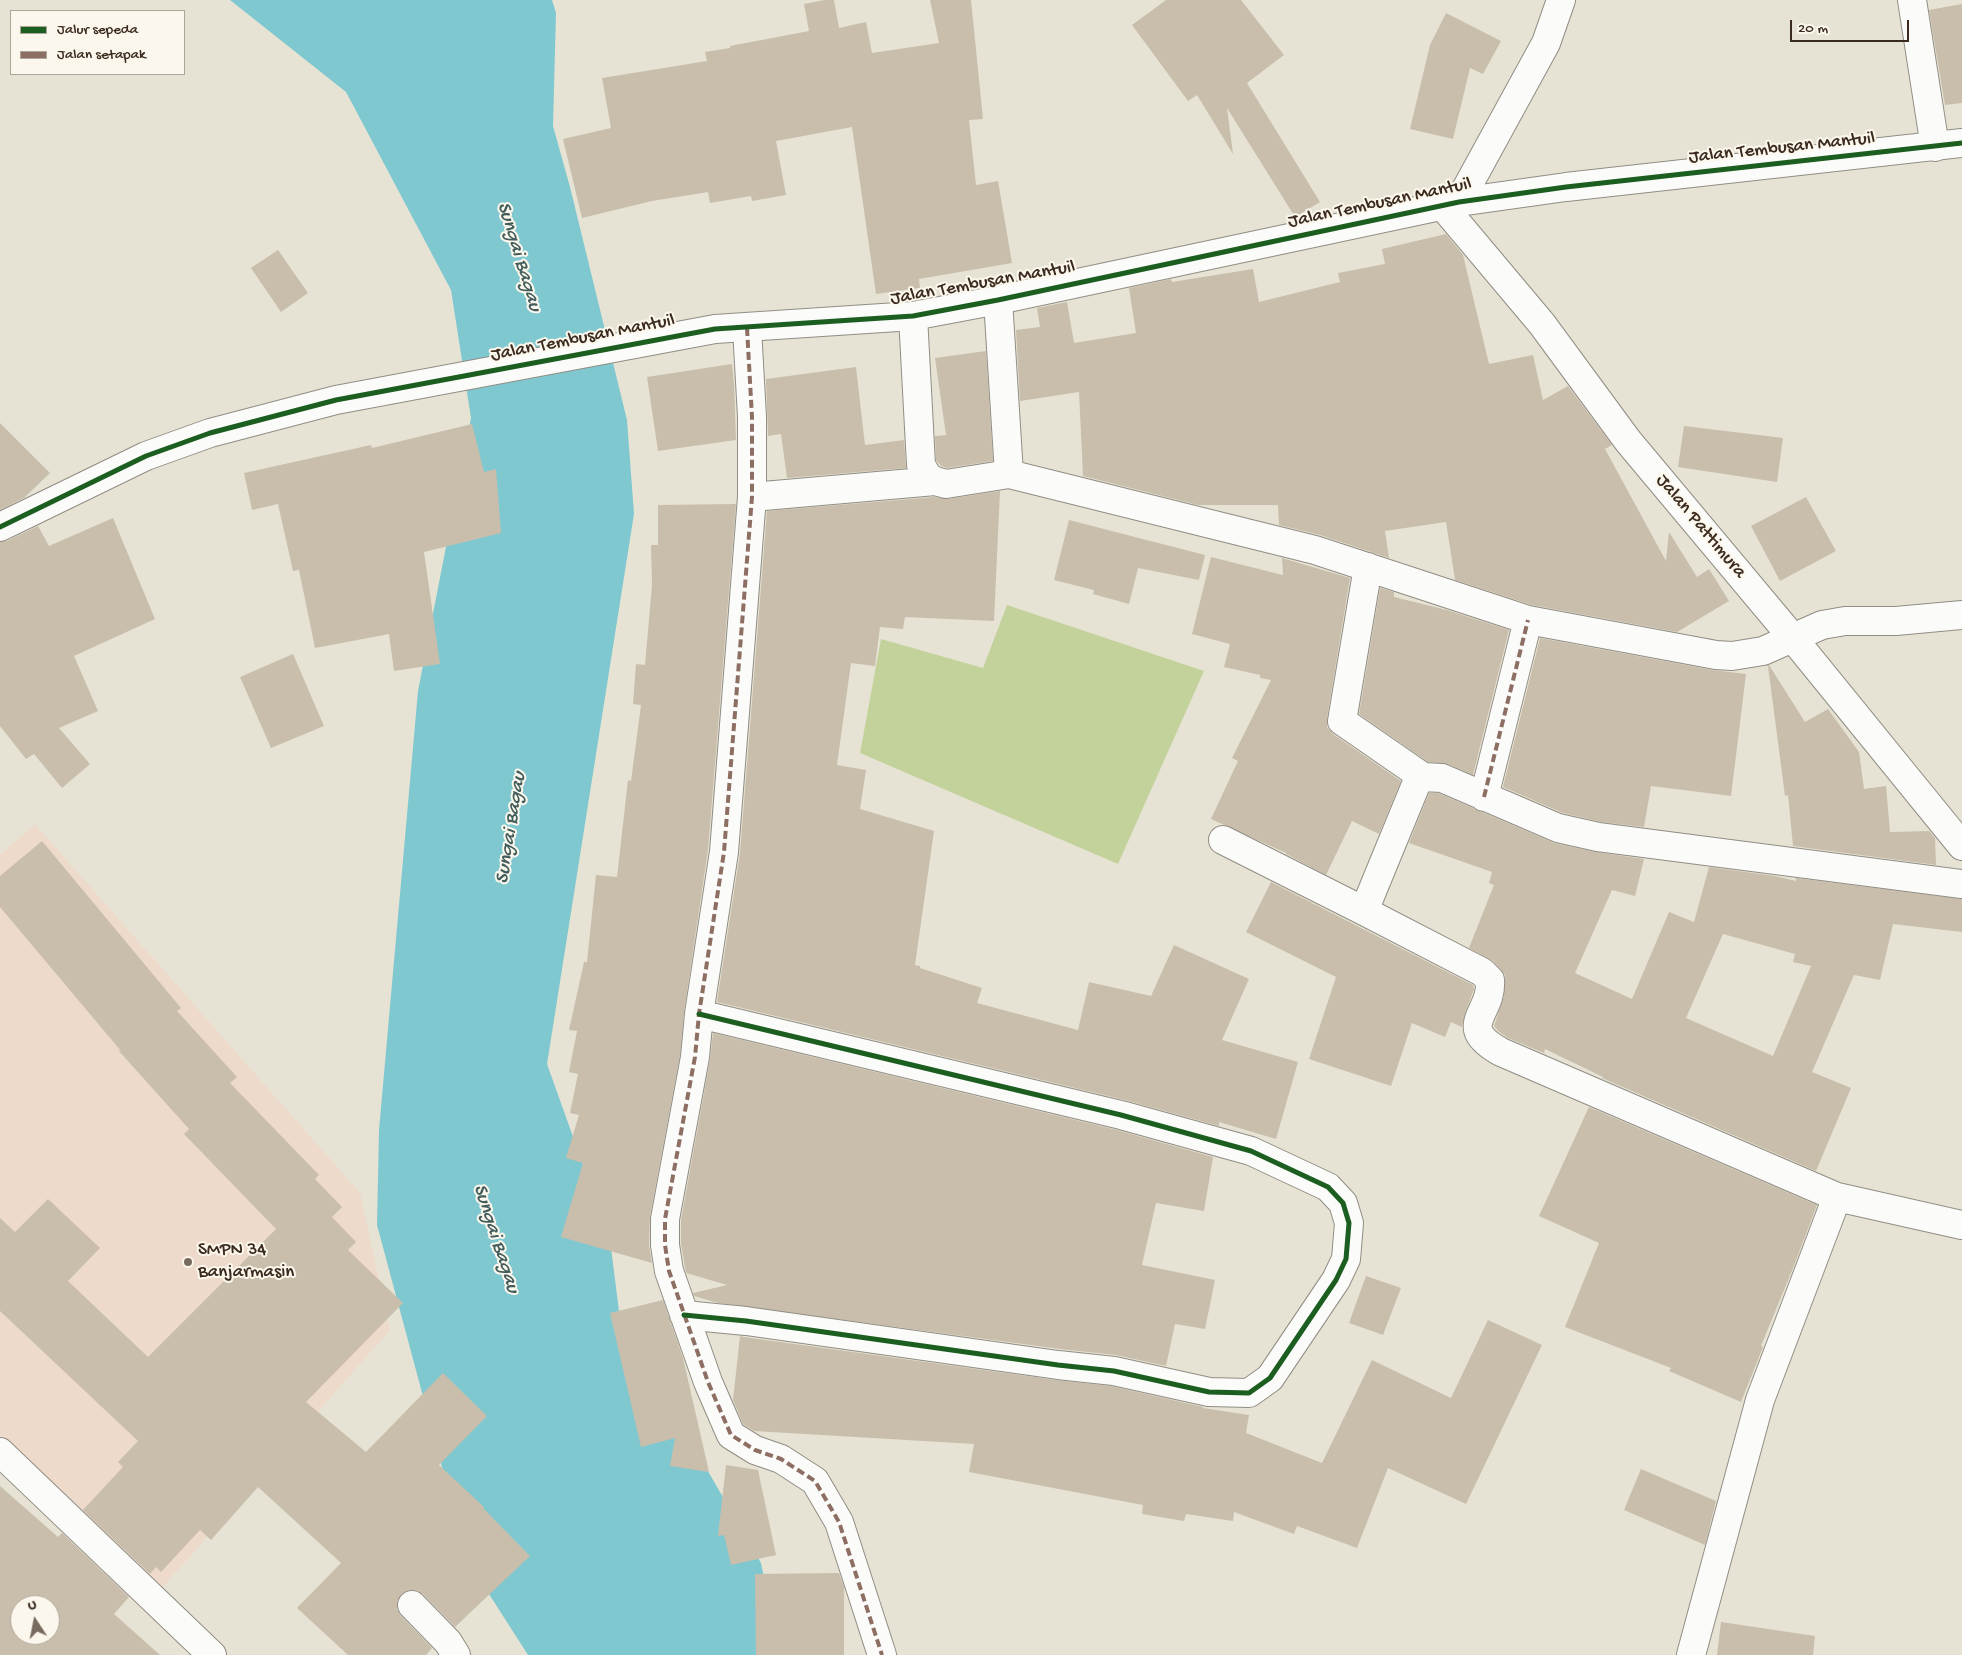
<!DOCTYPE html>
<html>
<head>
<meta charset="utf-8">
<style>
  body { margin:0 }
  #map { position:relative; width:1962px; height:1655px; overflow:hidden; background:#e6e3d4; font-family:"Gochi Hand",sans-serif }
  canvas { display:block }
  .legend { position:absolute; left:10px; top:10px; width:175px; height:65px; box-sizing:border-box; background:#fbf7ec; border:1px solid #aea59a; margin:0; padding:6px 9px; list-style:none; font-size:15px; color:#3b2a1e }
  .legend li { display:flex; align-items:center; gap:10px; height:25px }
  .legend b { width:25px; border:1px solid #aea59a }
  .north { position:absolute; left:10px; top:1595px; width:50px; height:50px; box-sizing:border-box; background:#fbf7ec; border:1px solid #aea59a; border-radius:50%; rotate:349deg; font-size:14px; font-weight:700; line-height:20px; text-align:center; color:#3b2a1e }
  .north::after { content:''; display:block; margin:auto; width:18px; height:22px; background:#776b5e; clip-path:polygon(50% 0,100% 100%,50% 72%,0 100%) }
  .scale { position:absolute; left:1790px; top:20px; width:119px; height:22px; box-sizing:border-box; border:2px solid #3b2a1e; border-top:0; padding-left:6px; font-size:15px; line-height:18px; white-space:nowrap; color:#3b2a1e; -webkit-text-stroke:4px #fbf7ec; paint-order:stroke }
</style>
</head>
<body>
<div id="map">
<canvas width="1962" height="1655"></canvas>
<ul class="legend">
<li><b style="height:6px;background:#1b5e20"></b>Jalur sepeda</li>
<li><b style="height:6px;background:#8d6e63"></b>Jalan setapak</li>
</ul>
<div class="north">U</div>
<div class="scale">20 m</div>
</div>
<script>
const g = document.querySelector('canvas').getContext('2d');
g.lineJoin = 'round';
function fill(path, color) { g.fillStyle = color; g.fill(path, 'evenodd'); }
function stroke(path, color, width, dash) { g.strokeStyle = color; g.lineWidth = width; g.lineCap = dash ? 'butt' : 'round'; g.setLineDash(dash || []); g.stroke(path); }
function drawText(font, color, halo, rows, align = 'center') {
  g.font = font + ' "Gochi Hand",sans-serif'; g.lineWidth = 4; g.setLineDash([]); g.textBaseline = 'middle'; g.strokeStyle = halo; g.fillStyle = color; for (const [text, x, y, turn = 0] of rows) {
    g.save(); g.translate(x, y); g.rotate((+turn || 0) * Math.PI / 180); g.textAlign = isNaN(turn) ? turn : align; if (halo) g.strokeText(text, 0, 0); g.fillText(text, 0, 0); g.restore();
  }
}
const built = new Path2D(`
  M 35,824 L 360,1193 L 390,1330 L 162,1588 L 0,1436 L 0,855 Z`);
const green = new Path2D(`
  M 1007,605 L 1204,671 L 1118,864 L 860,753 L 881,639 L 983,668 Z`);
const water = new Path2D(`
  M 230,0 L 552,0 L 556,13 L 553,126 L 570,187 L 627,420 L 634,514 L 547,1064 L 610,1240 L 620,1319 L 761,1563 L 779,1655 L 528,1655 L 480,1580 L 461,1538 L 377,1225 L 379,1130 L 418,691 L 471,418 L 451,290 L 346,92 Z`);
const building = new Path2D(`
  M 825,0 L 834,0 L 839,28 L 866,22 L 872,53 L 939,43 L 930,0 L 971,0 L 983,119 L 969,120 L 976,185 L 998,181 L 1012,263 L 919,279 L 920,288 L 876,294 L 852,127 L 776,141 L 786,195 L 752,201 L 751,196 L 710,203 L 708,192 L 652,201 L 582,218 L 563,139 L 611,128 L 602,78 L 707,61 L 705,52 L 730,48 L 730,46 L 809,31 L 804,4 Z
  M 1166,0 L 1241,0 L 1284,55 L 1247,83 L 1320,202 L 1295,217 L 1227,108 L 1233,154 L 1197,95 L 1188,101 L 1132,25 Z
  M 1962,4 L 1962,103 L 1945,105 L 1929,10 Z
  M 1446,13 L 1501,41 L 1483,74 L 1470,68 L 1453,139 L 1410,129 L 1430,45 Z
  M 1446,234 L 1463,255 L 1489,364 L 1533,355 L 1543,400 L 1568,386 L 1612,445 L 1605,449 L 1666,561 L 1669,532 L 1697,577 L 1709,569 L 1729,601 L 1677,632 L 1532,605 L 1455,580 L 1446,522 L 1385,531 L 1389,558 L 1320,535 L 1279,525 L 1278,505 L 1198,505 L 1083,476 L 1079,392 L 1020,401 L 1016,330 L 1040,327 L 1037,308 L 1067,302 L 1074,343 L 1136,333 L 1129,288 L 1171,279 L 1172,282 L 1253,269 L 1259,302 L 1340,282 L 1338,273 L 1385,264 L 1382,249 Z
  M 278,250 L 308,293 L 281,312 L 251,268 Z
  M 986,351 L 993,461 L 947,468 L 941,466 L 936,460 L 935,436 L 946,435 L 935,358 Z
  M 732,364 L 734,383 L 736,440 L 658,451 L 647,377 Z
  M 856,367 L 865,445 L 904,440 L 906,468 L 787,478 L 781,434 L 768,436 L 766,379 Z
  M 0,423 L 50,473 L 24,498 L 0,510 Z
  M 472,424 L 484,472 L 496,469 L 501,533 L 424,552 L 440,664 L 394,671 L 389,634 L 315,648 L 299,570 L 293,571 L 278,504 L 252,510 L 244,473 L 371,445 L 372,448 Z
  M 1684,426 L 1783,438 L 1777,482 L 1678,467 Z
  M 1000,491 L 994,621 L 905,617 L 903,629 L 880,627 L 875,666 L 851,663 L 837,765 L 866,770 L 860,809 L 934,831 L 915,965 L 920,966 L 920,968 L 982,988 L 977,1003 L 1078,1030 L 1089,982 L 1151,996 L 1174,945 L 1249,979 L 1222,1040 L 1298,1062 L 1276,1139 L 1219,1122 L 1219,1126 L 1125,1100 L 717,1002 L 740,853 L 767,511 L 934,497 L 948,499 Z
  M 1806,497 L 1836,551 L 1780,581 L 1751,526 Z
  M 736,504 L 708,850 L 684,1012 L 680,1055 L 650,1216 L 649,1245 L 652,1263 L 561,1237 L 583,1163 L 566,1158 L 579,1115 L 570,1113 L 578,1074 L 569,1072 L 577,1031 L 569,1030 L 584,962 L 587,962 L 596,875 L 617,877 L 628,780 L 631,781 L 641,705 L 633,704 L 636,664 L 645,665 L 652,585 L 651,545 L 658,545 L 658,505 Z
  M 113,518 L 155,619 L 74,656 L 98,711 L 59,728 L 90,764 L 62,788 L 34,754 L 26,759 L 0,726 L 0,542 L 7,541 L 38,526 L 49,546 Z
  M 1069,520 L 1205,555 L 1199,580 L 1138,568 L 1129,604 L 1093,594 L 1094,590 L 1054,580 Z
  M 1211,557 L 1283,575 L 1282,558 L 1350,578 L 1327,718 L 1327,727 L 1333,734 L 1401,781 L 1379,834 L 1352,821 L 1326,875 L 1286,854 L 1286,853 L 1211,819 L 1238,761 L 1232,758 L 1271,680 L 1260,678 L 1260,675 L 1224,667 L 1230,644 L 1192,634 Z
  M 1380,588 L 1394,592 L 1394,597 L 1447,610 L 1509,630 L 1473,775 L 1448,764 L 1428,762 L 1359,714 Z
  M 1540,638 L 1713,670 L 1746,674 L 1731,796 L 1651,786 L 1644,827 L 1601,822 L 1563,813 L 1503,787 Z
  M 293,654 L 324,726 L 271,748 L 240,677 Z
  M 1769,665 L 1805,722 L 1828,709 L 1859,752 L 1864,789 L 1886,786 L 1890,832 L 1929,831 L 1935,838 L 1936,865 L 1793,846 L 1788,795 L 1785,796 L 1768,666 Z
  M 1429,793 L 1438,793 L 1554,843 L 1596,852 L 1644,859 L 1635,896 L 1612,890 L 1575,973 L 1632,999 L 1669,912 L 1694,922 L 1709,867 L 1775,876 L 1796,881 L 1796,878 L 1962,899 L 1962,932 L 1893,924 L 1880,980 L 1854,975 L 1812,1072 L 1851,1088 L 1816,1171 L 1602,1078 L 1603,1077 L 1545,1049 L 1544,1053 L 1508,1038 L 1498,1031 L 1494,1026 L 1504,996 L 1505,975 L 1493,961 L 1469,948 L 1494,885 L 1489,883 L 1492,872 L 1409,843 ZM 1723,934 L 1795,954 L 1793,962 L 1811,966 L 1773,1056 L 1686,1018 Z
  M 42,841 L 181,1008 L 177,1011 L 237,1077 L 230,1083 L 319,1175 L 315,1179 L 342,1207 L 332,1217 L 356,1242 L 348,1250 L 403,1303 L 306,1402 L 366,1452 L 443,1373 L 487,1416 L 439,1465 L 484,1507 L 483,1508 L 530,1556 L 455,1627 L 423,1594 L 416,1590 L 408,1590 L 402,1594 L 397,1601 L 397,1609 L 401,1616 L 432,1648 L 426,1655 L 348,1655 L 297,1608 L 341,1563 L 258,1487 L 211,1540 L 200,1530 L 161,1572 L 156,1567 L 150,1574 L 83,1510 L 123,1467 L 118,1462 L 138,1441 L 0,1311 L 0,1218 L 15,1232 L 48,1199 L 100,1248 L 68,1281 L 148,1357 L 276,1229 L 184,1134 L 189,1129 L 118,1050 L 121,1051 L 0,907 L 0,876 Z
  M 1271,882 L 1473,985 L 1474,989 L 1465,1013 L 1462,1027 L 1451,1022 L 1445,1037 L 1412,1023 L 1391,1086 L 1309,1059 L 1336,977 L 1246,932 Z
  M 713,1033 L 1117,1130 L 1213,1157 L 1204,1211 L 1156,1203 L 1142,1265 L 1215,1280 L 1205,1329 L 1175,1324 L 1166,1366 L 1116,1355 L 1060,1349 L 718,1303 L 694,1296 L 693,1293 L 727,1285 L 686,1273 L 681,1244 L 681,1220 L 710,1060 Z
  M 1589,1107 L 1817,1205 L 1793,1268 L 1761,1346 L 1763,1347 L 1741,1402 L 1669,1371 L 1671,1368 L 1565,1327 L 1599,1243 L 1539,1216 Z
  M 1366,1276 L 1401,1288 L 1383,1335 L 1349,1323 Z
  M 663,1300 L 683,1358 L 709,1472 L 670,1466 L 675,1438 L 641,1447 L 610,1313 Z
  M 1488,1320 L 1542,1345 L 1466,1504 L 1388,1468 L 1357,1548 L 1297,1526 L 1294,1534 L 1234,1512 L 1233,1521 L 1186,1514 L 1184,1521 L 1142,1514 L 1143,1505 L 969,1472 L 974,1444 L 754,1431 L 743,1424 L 733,1400 L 740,1336 L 744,1337 L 1056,1380 L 1111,1386 L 1203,1407 L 1203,1408 L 1249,1415 L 1246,1433 L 1322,1463 L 1372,1360 L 1451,1398 Z
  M 726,1465 L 758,1470 L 776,1555 L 731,1565 L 724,1535 L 718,1536 Z
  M 1641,1469 L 1716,1501 L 1705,1545 L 1624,1510 Z
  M 0,1486 L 58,1537 L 62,1533 L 129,1597 L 114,1614 L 160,1655 L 0,1655 ZM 20,1605 L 50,1605 L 50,1635 L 20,1635 Z
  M 839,1573 L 844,1587 L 844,1655 L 756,1655 L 755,1574 Z
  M 1721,1622 L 1815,1636 L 1813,1655 L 1717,1655 Z`);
const street = new Path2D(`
  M 1912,0 L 1935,147
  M 1442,205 L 1542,324 L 1628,441 L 1792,637 L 1962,846
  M 998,300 L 1009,474
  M 913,316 L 921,465 L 928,477 L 935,481 L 946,484 L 1009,474 L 1315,550 L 1528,620 L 1716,655 L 1732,656 L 1763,651 L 1822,625 L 1845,621 L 1896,621 L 1962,615
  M 747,328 L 752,417 L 752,497 L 724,852 L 699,1014 L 695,1057 L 665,1219 L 665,1245 L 669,1271 L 708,1382 L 731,1435 L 755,1450 L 781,1459 L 815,1481 L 839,1522 L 882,1655
  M 752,497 L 935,481
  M 1368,567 L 1342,721 L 1423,777
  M 1484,797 L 1528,620
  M 1223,840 L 1364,911 L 1482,972 L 1490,980 C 1493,1014 1454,1026 1501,1052 L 1837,1197 L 1962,1225
  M 1364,911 L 1417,782 L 1423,777 L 1442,778 L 1558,828 L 1598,837 L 1962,884
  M 684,1315 L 746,1321 L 1058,1365 L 1114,1371 L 1209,1392 L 1249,1393 L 1270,1378 L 1336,1280 L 1346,1259 L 1349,1223 L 1343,1203 L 1328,1187 L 1251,1151 L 1121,1115 L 699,1014
  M 0,1452 L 212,1655
  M 412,1605 L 448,1642 L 456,1655
  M 1691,1655 L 1760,1400 L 1837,1197`);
const secondary = new Path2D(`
  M 1459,202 L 1546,43 L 1561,0
  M 0,527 L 146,456 L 210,433 L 336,400 L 715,329 L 913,316 L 998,300 L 1459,202 L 1566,187 L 1962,143`);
const quiet = new Path2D(`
  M 747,328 L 752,417 L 752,497 L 724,852 L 699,1014 L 695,1057 L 665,1219 L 665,1245 L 669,1271 L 708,1382 L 731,1435 L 755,1450 L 781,1459 L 815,1481 L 839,1522 L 882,1655
  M 1484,797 L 1528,620`);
const cycleway = new Path2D(`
  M 0,527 L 146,456 L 210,433 L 336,400 L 715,329 L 913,316 L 998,300 L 1459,202 L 1566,187 L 1962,143
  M 684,1315 L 746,1321 L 1058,1365 L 1114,1371 L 1209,1392 L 1249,1393 L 1270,1378 L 1336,1280 L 1346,1259 L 1349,1223 L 1343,1203 L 1328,1187 L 1251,1151 L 1121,1115 L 699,1014`);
const markers = [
  [188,1262,5,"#776b5e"]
];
const streetNames = [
  ["Jalan Tembusan Mantuil",1782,149,-6],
  ["Jalan Tembusan Mantuil",1380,204,-12],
  ["Jalan Tembusan Mantuil",983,284,-10],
  ["Jalan Tembusan Mantuil",583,339,-11],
  ["Jalan Pattimura",1700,527,50]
];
const poiNames = [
  ["SMPN 34",198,1251],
  ["Banjarmasin",198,1273]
];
const waterNames = [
  ["Sungai Bagau",518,257,73],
  ["Sungai Bagau",512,828,-81],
  ["Sungai Bagau",495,1239,72]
];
fill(built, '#eedaca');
fill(green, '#c3d29b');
fill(water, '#7fc8d0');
fill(building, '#c9beac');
stroke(street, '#918d84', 30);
stroke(secondary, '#918d84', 30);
stroke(street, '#fbfbf9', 28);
stroke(secondary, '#fbfbf9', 28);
stroke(quiet, '#8d6e63', 4, [8, 4]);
stroke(cycleway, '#1b5e20', 5);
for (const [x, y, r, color] of markers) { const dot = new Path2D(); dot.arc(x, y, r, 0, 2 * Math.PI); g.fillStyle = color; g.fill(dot); stroke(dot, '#fbf7ec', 2); }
drawText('19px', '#3b2a1e', '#fbf7ec', streetNames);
drawText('19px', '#3b2a1e', '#fbf7ec', poiNames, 'left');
drawText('italic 20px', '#435d5c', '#fbf7ec', waterNames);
</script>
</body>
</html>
